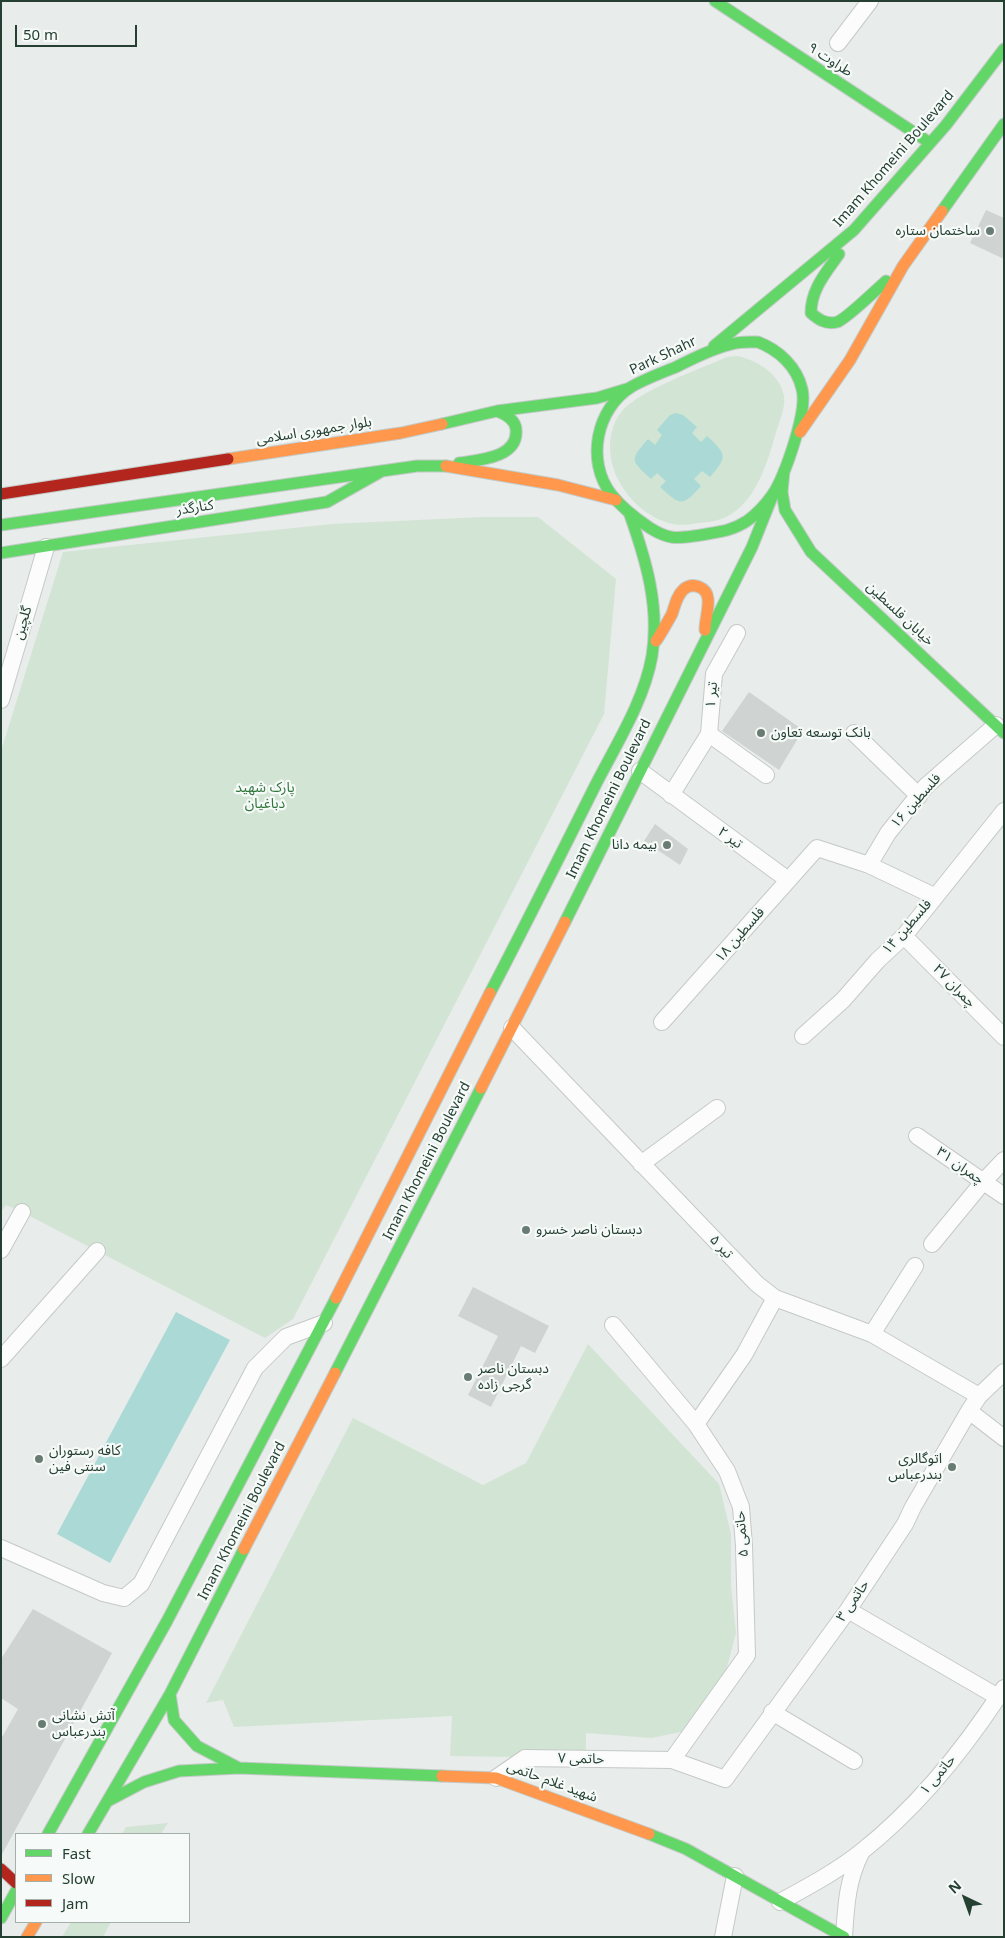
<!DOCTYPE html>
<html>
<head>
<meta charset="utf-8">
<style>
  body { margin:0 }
  #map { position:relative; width:1005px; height:1938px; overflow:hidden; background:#e8ecea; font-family:"Noto Sans",sans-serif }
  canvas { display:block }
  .frame { position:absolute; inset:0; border:2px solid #254033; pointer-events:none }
  .legend { position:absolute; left:15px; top:1833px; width:175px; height:90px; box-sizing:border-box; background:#f6faf8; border:1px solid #a2b0a9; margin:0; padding:6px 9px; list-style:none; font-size:15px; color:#254033 }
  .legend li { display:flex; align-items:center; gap:10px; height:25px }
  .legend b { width:25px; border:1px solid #a2b0a9 }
  .north { position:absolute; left:940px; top:1873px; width:50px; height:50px; -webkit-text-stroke:4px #f6faf8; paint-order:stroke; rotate:318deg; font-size:14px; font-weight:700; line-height:20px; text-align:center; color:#254033 }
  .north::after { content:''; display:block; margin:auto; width:18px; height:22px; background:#254033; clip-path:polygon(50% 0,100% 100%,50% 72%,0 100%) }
  .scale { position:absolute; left:15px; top:25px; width:122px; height:22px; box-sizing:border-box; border:2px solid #254033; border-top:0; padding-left:6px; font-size:15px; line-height:18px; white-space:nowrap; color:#254033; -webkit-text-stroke:4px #f6faf8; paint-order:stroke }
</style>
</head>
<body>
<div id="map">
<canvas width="1005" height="1938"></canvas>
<div class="frame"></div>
<ul class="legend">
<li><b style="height:6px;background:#63d668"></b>Fast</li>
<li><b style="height:6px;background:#ff974d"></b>Slow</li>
<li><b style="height:6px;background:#b3261e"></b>Jam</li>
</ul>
<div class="north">N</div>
<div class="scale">50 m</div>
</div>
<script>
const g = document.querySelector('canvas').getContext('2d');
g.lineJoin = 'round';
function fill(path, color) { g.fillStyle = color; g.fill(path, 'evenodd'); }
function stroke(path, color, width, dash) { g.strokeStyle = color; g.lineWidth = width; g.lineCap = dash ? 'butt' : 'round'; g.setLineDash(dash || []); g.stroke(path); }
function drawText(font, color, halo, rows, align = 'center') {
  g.font = font + ' "Noto Sans","Noto Sans Arabic",sans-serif'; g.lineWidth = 4.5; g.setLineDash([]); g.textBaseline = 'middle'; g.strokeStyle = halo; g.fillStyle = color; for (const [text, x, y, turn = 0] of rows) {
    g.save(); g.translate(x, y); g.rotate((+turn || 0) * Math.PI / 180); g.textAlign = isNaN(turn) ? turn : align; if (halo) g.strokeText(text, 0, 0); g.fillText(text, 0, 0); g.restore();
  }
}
const green = new Path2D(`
  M 738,356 C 758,361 780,374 784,396 C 786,408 778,424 775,436 C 766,467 753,510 718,520 C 712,522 705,522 699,523 C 691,524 682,526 673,524 C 650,519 630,502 619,481 C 607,460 606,429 623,410 C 641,390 700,369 727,357 Z
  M 483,517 L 538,517 L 616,579 L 604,714 L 293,1319 L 265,1338 L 22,1212 L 6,1205 L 1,1212 L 1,751 L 63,552 L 332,524 Z
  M 588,1344 L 719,1484 L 731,1534 L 731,1586 L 736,1633 L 726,1671 L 681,1732 L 651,1738 L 586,1733 L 586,1758 L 450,1756 L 452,1716 L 234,1727 L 223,1700 L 206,1703 L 353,1418 L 483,1485 L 526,1463 Z
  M 168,1823 L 161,1834 L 122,1834 L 126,1827 Z
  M 71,1922 L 111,1922 L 103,1937 L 62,1937 Z`);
const water = new Path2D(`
  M 676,413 L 683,415 L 697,427 L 692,433 L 701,442 L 707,436 C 727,455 728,456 710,477 L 702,471 L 694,479 L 701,486 C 682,507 681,506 660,487 L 666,481 L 657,473 L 651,479 C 631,460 629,461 648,439 L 655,445 L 662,435 L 657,430 L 670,415 Z
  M 176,1312 L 230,1340 L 110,1563 L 57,1534 Z`);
const building = new Path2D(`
  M 986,210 L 1004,218 L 1004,259 L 970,243 Z
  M 749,692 L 803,730 L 779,770 L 722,731 Z
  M 655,824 L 688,849 L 680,865 L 644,841 Z
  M 473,1287 L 549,1326 L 535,1353 L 521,1346 L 491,1407 L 468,1395 L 498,1336 L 458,1316 Z
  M 33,1609 L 112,1653 L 1,1856 L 1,1739 L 18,1709 L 1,1698 L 1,1659 Z`);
const street = new Path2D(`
  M 838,43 L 870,1
  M 1,700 L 46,547
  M 854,733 L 919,796
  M 709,734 L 766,775
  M 640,771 L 788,880
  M 671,795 L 709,734 L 714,674 L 737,633
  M 869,865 L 888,833 L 926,786 L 996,725
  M 904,936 L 1004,1037
  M 662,1022 L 817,848 L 869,865 L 934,896
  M 512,1028 L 757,1284 L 775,1298 L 872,1334 L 979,1396
  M 803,1036 L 843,1000 L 878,960 L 904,936 L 1004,811
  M 917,1136 L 1004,1196
  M 641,1164 L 717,1108
  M 932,1244 L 983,1182 L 1004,1160
  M 1,1250 L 22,1212
  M 613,1325 L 696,1424 L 727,1471 L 741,1507 L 744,1546 L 747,1655 L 672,1760
  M 872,1334 L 915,1266
  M 1,1359 L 97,1251
  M 969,1411 L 1004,1438
  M 696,1424 L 744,1355 L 775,1298
  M 1,1548 L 103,1593 L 124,1598 L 141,1584 L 255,1368 L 286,1337 L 324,1323
  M 848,1610 L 998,1697
  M 772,1712 L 854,1761
  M 496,1778 L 525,1758 L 672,1760 L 725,1779 L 848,1610 L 905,1524 L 913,1507 L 969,1411 L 979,1396 L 1004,1372
  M 780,1902 C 807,1887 836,1872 861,1852 C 917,1808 965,1748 1004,1688
  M 723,1937 L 735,1876
  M 844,1937 C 846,1906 847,1881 861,1853`);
const fast = new Path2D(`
  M 715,1 L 930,143
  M 942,211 L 1004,124
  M 839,254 C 826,273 811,289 811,313 C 818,319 826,325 837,322 C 845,320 877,289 886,281
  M 758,342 C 779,350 797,367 802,389 C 808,411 785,475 773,494 C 766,504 757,514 747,521 C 732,531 718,532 701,535 C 678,538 671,541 650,528 C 635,518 622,508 611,494 C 586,461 596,409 631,387 C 645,379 661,373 676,367 C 694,358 712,349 732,344 C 740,341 750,342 758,342 Z
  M 714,346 L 854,230 L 946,125 L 1004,49
  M 442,424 L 497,411 L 597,398 L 630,388
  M 459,463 C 479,460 519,458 516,429 C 515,419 505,414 497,411
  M 784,471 L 782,492 L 785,510 L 811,552 L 1004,733
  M 1,525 L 417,466 L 446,466
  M 1,553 L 327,502 L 382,471
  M 565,922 L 752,547 L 774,492
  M 490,993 C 526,924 561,854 596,784 C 617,743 644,701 652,656 C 660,607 646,560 630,515
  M 335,1373 L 481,1088
  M 170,1694 L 174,1720 L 197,1746 L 239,1768
  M 108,1801 L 144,1782 L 179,1771 L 239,1768 L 442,1776
  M 48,1834 L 167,1621 L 336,1298
  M 88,1834 L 170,1694 L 244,1549
  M 649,1834 L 686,1849 L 844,1937
  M 1,1918 L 16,1891`);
const slow = new Path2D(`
  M 800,432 L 850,360 L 903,266 L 942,211
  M 228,459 L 401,433 L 442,424
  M 446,466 L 558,485 L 616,500
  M 656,641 C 662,632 667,623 672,614 C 675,605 677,595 684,589 C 693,582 707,587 708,599 C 709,609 705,620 705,630
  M 481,1088 L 565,922
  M 336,1298 L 490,993
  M 244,1549 L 335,1373
  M 442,1776 L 496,1778 L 649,1834
  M 27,1937 L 36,1922`);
const jam = new Path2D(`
  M 1,494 L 228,459
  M 1,1869 L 16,1883`);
const markers = [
  [990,231,5,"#697c73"],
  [761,733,5,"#697c73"],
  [667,845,5,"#697c73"],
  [526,1230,5,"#697c73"],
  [468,1377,5,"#697c73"],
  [39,1459,5,"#697c73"],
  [952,1467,5,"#697c73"],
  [42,1724,5,"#697c73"]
];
const streetNames = [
  ["طراوت ۹",830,60,33],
  ["Imam Khomeini Boulevard",894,159,-49],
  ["Park Shahr",663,356,-25],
  ["بلوار جمهوری اسلامی",314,431,-9],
  ["کنارگذر",195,508,-9],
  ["خیابان فلسطین",900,614,43],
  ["گلچین",23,623,-74],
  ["تیر ۱",712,695,-85],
  ["Imam Khomeini Boulevard",609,799,-64],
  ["فلسطین ۱۶",916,801,-48],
  ["تیر ۲",730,838,36],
  ["فلسطین ۱۴",907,927,-49],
  ["فلسطین ۱۸",740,935,-49],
  ["چمران ۲۷",954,986,46],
  ["Imam Khomeini Boulevard",427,1161,-63],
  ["چمران ۳۱",960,1166,35],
  ["تیر ۵",721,1247,46],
  ["Imam Khomeini Boulevard",242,1521,-63],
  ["حاتمی ۵",742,1534,-95],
  ["حاتمی ۳",853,1601,-56],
  ["حاتمی ۷",581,1759,1],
  ["حاتمی ۱",938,1775,-50],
  ["شهید غلام حاتمی",552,1782,20]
];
const poiNames = [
  ["ساختمان ستاره",980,231,"right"],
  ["بانک توسعه تعاون",771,733],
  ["بیمه دانا",657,845,"right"],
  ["دبستان ناصر خسرو",536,1230],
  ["دبستان ناصر",478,1369],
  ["گرجی زاده",478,1385],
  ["کافه رستوران",49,1451],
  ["سنتی فین",49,1467],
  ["اتوگالری",942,1459,"right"],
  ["بندرعباس",942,1475,"right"],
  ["آتش نشانی",52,1716],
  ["بندرعباس",52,1732]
];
const parkNames = [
  ["پارک شهید",265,788],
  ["دباغیان",265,804]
];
fill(green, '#d2e4d4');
fill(water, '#aad9d6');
fill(building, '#cfd3d1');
stroke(street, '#c5c9c7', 18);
stroke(fast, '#c3cac7', 13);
stroke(slow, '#c3cac7', 13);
stroke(jam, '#c3cac7', 13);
stroke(street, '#fcfcfc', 16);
stroke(fast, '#63d668', 11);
stroke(slow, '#ff974d', 11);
stroke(jam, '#b3261e', 11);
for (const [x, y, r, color] of markers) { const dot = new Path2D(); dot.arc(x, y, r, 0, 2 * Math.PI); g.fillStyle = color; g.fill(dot); stroke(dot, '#f6faf8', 2); }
drawText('14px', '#254033', '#f6faf8', streetNames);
drawText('14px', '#254033', '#f6faf8', poiNames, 'left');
drawText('14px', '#30763c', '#f6faf8', parkNames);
</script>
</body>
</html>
